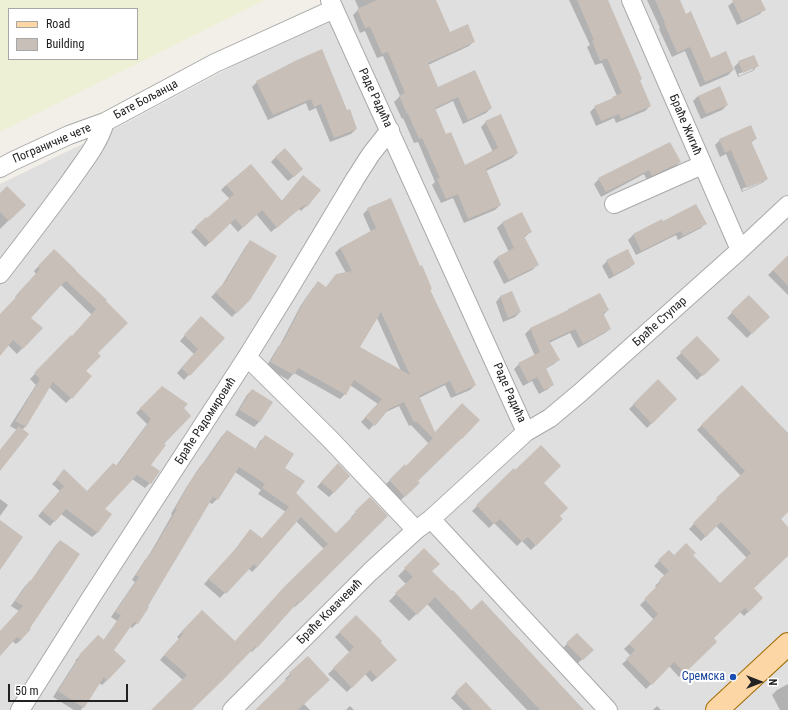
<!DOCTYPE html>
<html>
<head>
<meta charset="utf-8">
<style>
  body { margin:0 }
  #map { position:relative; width:788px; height:710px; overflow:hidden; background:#f2efe9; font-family:"Roboto Condensed",sans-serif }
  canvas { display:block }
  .legend { position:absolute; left:8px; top:8px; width:130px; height:52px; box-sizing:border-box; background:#fff; border:1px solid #a7a7a7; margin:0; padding:5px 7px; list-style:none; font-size:12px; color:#222 }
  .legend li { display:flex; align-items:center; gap:8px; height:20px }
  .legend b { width:20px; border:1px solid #a7a7a7 }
  .north { position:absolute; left:740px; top:662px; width:40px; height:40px; -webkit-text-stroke:3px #fff; paint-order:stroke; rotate:90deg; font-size:11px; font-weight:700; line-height:16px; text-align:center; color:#222 }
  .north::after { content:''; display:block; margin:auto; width:14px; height:18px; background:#222; clip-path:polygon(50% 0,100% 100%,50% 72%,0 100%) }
  .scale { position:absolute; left:8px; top:684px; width:120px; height:18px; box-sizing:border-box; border:2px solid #222; border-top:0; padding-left:5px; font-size:12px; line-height:14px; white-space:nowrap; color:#222; -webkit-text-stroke:3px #fff; paint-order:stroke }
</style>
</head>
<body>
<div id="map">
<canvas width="788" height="710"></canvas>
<ul class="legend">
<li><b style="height:5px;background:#fcd6a4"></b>Road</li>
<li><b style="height:11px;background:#c7bfb8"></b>Building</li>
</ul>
<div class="north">N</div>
<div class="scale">50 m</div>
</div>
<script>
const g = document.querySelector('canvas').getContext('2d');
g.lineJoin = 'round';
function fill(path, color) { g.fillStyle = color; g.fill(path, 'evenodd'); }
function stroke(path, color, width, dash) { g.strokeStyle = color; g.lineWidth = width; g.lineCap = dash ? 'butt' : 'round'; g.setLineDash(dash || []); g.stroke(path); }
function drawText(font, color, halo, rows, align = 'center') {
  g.font = font + ' "Roboto Condensed",sans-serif'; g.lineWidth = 4; g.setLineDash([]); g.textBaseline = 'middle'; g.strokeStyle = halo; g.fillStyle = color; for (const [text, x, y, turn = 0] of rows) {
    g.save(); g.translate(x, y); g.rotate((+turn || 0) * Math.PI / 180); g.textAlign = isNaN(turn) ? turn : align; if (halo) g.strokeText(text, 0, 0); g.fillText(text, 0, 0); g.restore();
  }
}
const residential = new Path2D(`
  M 336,0 L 788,0 L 788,710 L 0,710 L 0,184 L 124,124 L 339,9 Z`);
const farmland = new Path2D(`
  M 0,0 L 265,0 L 0,132 ZM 9,9 L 137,9 L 137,59 L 9,59 Z`);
const shadow = new Path2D(`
  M 355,0 L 435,0 L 450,34 L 474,41 L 469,46 L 428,65 L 438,89 L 491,108 L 486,113 L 463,124 L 453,101 L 434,110 L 445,135 L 465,166 L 493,152 L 481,127 L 486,122 L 517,153 L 512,158 L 486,171 L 500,205 L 495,210 L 464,223 L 453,198 L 441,203 L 432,185 L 435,182 L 418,142 L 414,143 L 403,118 L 402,119 L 394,102 L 400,96 L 383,56 L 377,58 L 365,31 L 360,33 L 353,15 L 359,9 Z
  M 569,0 L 606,0 L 641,79 L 639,81 L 650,106 L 645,111 L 616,123 L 614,118 L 596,126 L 590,112 L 595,107 L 610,100 L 613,98 L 617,96 L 602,63 L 595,65 L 587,47 L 590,45 Z
  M 647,0 L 679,0 L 686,15 L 711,59 L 733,70 L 728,75 L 700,87 L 685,51 L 672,57 L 659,29 L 660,28 Z
  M 736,0 L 760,0 L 764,9 L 760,14 L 737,25 L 728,6 L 733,2 Z
  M 298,61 L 346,111 L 356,129 L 351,134 L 330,142 L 316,108 L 309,111 L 306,103 L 268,120 L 252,87 L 257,82 Z
  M 739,62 L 757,66 L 753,71 L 738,77 L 734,67 ZM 753,68 L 753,70 L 739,76 L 738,74 Z
  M 698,96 L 727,105 L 722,110 L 701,119 L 693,101 Z
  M 750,127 L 756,138 L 751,143 L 767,179 L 762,183 L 742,192 L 726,154 L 720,157 L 715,145 L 720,140 ZM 762,180 L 762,182 L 743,191 L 742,189 Z
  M 276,157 L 297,174 L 288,181 L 271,162 Z
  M 680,162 L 675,167 L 647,180 L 644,174 L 601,197 L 594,184 L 599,179 Z
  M 299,181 L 306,206 L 301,211 L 299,209 L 271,232 L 256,214 L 238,232 L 230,223 L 205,247 L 191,232 L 206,219 L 207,220 L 230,199 L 221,190 L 226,185 L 281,202 Z
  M 0,195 L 24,205 L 0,229 Z
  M 368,209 L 419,268 L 431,289 L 430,290 L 475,385 L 470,390 L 451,398 L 445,385 L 419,398 L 435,434 L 417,481 L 418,483 L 400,501 L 384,486 L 405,466 L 406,467 L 429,444 L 411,425 L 409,426 L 399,406 L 384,413 L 369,430 L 361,422 L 378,404 L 350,385 L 345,394 L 340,399 L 294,373 L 288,380 L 266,367 L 278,347 L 280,345 L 301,305 L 313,288 L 326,287 L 346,273 L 335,253 L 340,248 L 371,232 L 363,214 ZM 377,318 L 401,371 L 358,348 Z
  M 662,220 L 663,222 L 705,223 L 701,228 L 678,240 L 676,235 L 636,255 L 628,240 L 633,235 Z
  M 502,223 L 530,232 L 524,238 L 537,265 L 532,270 L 504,284 L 493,262 L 498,257 L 509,252 L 497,228 Z
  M 250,241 L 249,299 L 232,317 L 211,297 L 221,287 L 246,246 Z
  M 54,250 L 105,300 L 97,353 L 85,371 L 71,398 L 66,403 L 49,387 L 25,427 L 0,450 L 17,430 L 10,426 L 36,385 L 30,379 L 71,337 L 72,338 L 92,315 L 61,285 L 30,318 L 41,328 L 17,354 L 8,345 L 0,354 L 0,315 L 16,298 L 15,297 L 36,274 L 34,271 Z
  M 788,256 L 788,295 L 768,275 Z
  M 607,261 L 634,264 L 629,268 L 609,279 L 602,266 Z
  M 512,293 L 520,312 L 515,317 L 503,322 L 496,302 L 500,297 Z
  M 748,296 L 768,317 L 747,338 L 727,318 Z
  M 608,310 L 603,315 L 610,329 L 605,333 L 578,348 L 570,333 L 549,343 L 558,360 L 554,364 L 545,369 L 553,384 L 548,389 L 539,394 L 532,381 L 523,386 L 514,369 L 519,364 L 535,356 L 525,334 L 530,329 Z
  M 201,317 L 223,338 L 184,380 L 177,373 L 194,354 L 180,341 Z
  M 697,338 L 718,360 L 697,380 L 676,358 Z
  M 658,381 L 675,399 L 647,428 L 629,409 Z
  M 742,386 L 788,434 L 788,511 L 780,519 L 788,528 L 788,555 L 753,589 L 762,598 L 744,616 L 740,612 L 712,639 L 715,642 L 679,677 L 669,666 L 646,689 L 622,664 L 631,656 L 624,649 L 654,620 L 640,605 L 657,588 L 655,586 L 665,576 L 654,566 L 669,551 L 674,556 L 692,555 L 720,584 L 747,558 L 716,526 L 701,541 L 689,529 L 741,476 L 697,430 Z
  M 162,387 L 183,408 L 150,465 L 159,471 L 150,483 L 145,488 L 132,479 L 104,509 L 111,514 L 97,533 L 92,537 L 61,514 L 50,526 L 38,516 L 60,491 L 52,484 L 65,471 L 87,492 L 116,466 L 147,424 L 136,413 Z
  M 252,390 L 271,402 L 259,422 L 254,427 L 235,415 L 247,395 Z
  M 227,431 L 255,450 L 260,441 L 265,437 L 284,468 L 295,493 L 336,535 L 352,518 L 351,517 L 370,498 L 386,515 L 295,607 L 294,606 L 252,652 L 250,650 L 191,710 L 152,710 L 183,680 L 160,660 L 179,639 L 177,637 L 202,611 L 235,643 L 324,549 L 296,521 L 257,567 L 252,572 L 248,568 L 220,598 L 204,584 L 233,552 L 246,535 L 262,539 L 286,512 L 258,494 L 261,490 L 235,472 L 217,499 L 212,504 L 209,502 L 137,623 L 132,628 L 129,626 L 113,650 L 107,680 L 102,685 L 99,683 L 81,710 L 74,710 L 53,697 L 76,661 L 75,661 L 93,641 L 103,641 L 117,621 L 111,617 L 135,582 L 132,580 L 145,560 L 148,557 L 172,515 L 171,514 L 186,488 L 199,468 L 204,462 L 222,436 Z
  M 333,469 L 334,492 L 329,497 L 317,487 Z
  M 514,470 L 542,483 L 559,516 L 562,519 L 531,550 L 522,541 L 517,546 L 494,523 L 489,528 L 472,511 Z
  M 0,499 L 8,505 L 0,516 Z
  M 60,541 L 21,640 L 16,644 L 12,641 L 0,654 L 0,632 L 19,611 L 11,606 L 25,586 L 31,581 L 55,546 Z
  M 424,550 L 431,571 L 471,611 L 583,710 L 527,710 L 427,604 L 409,621 L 389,601 L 406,584 L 398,576 Z
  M 356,616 L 380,643 L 391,665 L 372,682 L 365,674 L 347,692 L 328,674 L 350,653 L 335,637 Z
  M 577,634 L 592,650 L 577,664 L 562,649 Z
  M 307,657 L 304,704 L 310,710 L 257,710 L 286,680 L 285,679 Z
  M 466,683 L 484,710 L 463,710 L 451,698 Z
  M 788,684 L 788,710 L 780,710 L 772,695 L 777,690 Z
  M 350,706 L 354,710 L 346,710 Z
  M 657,706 L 661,710 L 653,710 Z`);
const building = new Path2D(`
  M 377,0 L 436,0 L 450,32 L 468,24 L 475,42 L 428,63 L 438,87 L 475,70 L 492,108 L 468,120 L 458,97 L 435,108 L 446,134 L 451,132 L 465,165 L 498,148 L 485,121 L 501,114 L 518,153 L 486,169 L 501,205 L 468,219 L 458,194 L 446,199 L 437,179 L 440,178 L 422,138 L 419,139 L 408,114 L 407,114 L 399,96 L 405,93 L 388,52 L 382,54 L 370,27 L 365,28 L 357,9 Z
  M 577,0 L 608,0 L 642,79 L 640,80 L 651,106 L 621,119 L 619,114 L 601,121 L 594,106 L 613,98 L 612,97 L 622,93 L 607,58 L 600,61 L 592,41 L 594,40 Z
  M 655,0 L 680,0 L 686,14 L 691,11 L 711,58 L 726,51 L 734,70 L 705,82 L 690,47 L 677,53 L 664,23 L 665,23 Z
  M 732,0 L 761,0 L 766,10 L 742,21 Z
  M 322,49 L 347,110 L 350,109 L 357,129 L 334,138 L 321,104 L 314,107 L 311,99 L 273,115 L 256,81 L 297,60 Z
  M 754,55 L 759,66 L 743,73 L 738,61 Z
  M 720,86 L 728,105 L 706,114 L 698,96 Z
  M 751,125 L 757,139 L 751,141 L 768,179 L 747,188 L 731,150 L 725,153 L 719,139 Z
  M 670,142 L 681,162 L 652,176 L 649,170 L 606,192 L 598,178 Z
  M 285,148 L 303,169 L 294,177 L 275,157 Z
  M 251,164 L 282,201 L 303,175 L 321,190 L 307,207 L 304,205 L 277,228 L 262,210 L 243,228 L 235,219 L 210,243 L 195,227 L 206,217 L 207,218 L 234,194 L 226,185 Z
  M 7,186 L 26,205 L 9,221 L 0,212 L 0,193 Z
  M 391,198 L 420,266 L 422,265 L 432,289 L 430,290 L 476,385 L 456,394 L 450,381 L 419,396 L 435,432 L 462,403 L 480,420 L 462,439 L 461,439 L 418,481 L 420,483 L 405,497 L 389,480 L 405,464 L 406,466 L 433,438 L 416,421 L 414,422 L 404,402 L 389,409 L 375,426 L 365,417 L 382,399 L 354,380 L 346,395 L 298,368 L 294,375 L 270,362 L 282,341 L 283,342 L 305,299 L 318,281 L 326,287 L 336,274 L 352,271 L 340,248 L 376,228 L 367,208 ZM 381,312 L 410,375 L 360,347 Z
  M 696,204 L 707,224 L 683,236 L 681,231 L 641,251 L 633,234 L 662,219 L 663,221 Z
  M 522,212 L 532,232 L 524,236 L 539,265 L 509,280 L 497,257 L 514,248 L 502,222 Z
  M 250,240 L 277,256 L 250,300 L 237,313 L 215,292 L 226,281 Z
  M 54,249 L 76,270 L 76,271 L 107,300 L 106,301 L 128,323 L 98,353 L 101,356 L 86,371 L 92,376 L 72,399 L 53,382 L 26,427 L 15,421 L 40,379 L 34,373 L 71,335 L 72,336 L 96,309 L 66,281 L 59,287 L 31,318 L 43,328 L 23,349 L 13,340 L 0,356 L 0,314 L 20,293 L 19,292 L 40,269 L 38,266 Z
  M 628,249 L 635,264 L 614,275 L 606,260 Z
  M 788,255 L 788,286 L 773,270 Z
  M 512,291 L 521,312 L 508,318 L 500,296 Z
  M 600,293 L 609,310 L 603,313 L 611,329 L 583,344 L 575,329 L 549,341 L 560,360 L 546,368 L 554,385 L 544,390 L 537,377 L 528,382 L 518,363 L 540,352 L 530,328 L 568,310 L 568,309 Z
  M 749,295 L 770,317 L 752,334 L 731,312 Z
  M 201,316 L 225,338 L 190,376 L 181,368 L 198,349 L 184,335 Z
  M 697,336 L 720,360 L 703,376 L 680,352 Z
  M 658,379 L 677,399 L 652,424 L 633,404 Z
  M 742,385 L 788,433 L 788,512 L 781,519 L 788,527 L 788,556 L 754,588 L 763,598 L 749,612 L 745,608 L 714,638 L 717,642 L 685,673 L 674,662 L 652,685 L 626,659 L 635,650 L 629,644 L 658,614 L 644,599 L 661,582 L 659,580 L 669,571 L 658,560 L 669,550 L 674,555 L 686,543 L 696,553 L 693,555 L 720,583 L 751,553 L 721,522 L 706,537 L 693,523 L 717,499 L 716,498 L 745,471 L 701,425 Z
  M 162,386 L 188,404 L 184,408 L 191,416 L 164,444 L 166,445 L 151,465 L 160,471 L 151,484 L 137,475 L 105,509 L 112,514 L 98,533 L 66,509 L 55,522 L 42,511 L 64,486 L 56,479 L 64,469 L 87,491 L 113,463 L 117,466 L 151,419 L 140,408 Z
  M 252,389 L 273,402 L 260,422 L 239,410 Z
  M 19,426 L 29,434 L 0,471 L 0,450 Z
  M 227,430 L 256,449 L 265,435 L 294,454 L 285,468 L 305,481 L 296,493 L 336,533 L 356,513 L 355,511 L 370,497 L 388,516 L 300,603 L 299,601 L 257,648 L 256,646 L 223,680 L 192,710 L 151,710 L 187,675 L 164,655 L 183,634 L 181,632 L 202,610 L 235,641 L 285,586 L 328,544 L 301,517 L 257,567 L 254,564 L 226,594 L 208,579 L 238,546 L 250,529 L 262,538 L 289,507 L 262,488 L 265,484 L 239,467 L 218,500 L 213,497 L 148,606 L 149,607 L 138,624 L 134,622 L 114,650 L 126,661 L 107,681 L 104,677 L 84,708 L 58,691 L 80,656 L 79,655 L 98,635 L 104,640 L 121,615 L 115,612 L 139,577 L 136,575 L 149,554 L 150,555 L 177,509 L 175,509 L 190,482 L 204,462 L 205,462 Z
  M 541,445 L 561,466 L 544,483 L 568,508 L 560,516 L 563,519 L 536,546 L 528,537 L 522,542 L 500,519 L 494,524 L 476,505 L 514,468 L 515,470 Z
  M 338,463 L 350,476 L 334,493 L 321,482 Z
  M 0,520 L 23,537 L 0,570 Z
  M 60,540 L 80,554 L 30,628 L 31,629 L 21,640 L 17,637 L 0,656 L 0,631 L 23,606 L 15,601 L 30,580 L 31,581 Z
  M 424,548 L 440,564 L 432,571 L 452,591 L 453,590 L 471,610 L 482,600 L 584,710 L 540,710 L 435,597 L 417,615 L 395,593 L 413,577 L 404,568 Z
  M 356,615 L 382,641 L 381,643 L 397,660 L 377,678 L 370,670 L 352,688 L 333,668 L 354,647 L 339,632 Z
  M 577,633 L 594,650 L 583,660 L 566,643 Z
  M 308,656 L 330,680 L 298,710 L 255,710 L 291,675 L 289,673 Z
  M 466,682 L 492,710 L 472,710 L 455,692 Z`);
const minor = new Path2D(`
  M 330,0 L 526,432
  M 631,0 L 740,250
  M 0,168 L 13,161 L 69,135 L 105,122 L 215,63 L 334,9
  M 614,204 L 702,165
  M 0,274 C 24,243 48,212 71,180 C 84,161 98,145 105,122
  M 247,357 L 330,439 L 416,530
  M 431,519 L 608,710
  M 20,710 L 92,596 L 247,357 L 286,294 L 355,179 L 371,154 L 390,130
  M 232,710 L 370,572 L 416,530 L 431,519 L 526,432 L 550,418 L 581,392 L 740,250 L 788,205`);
const major = new Path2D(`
  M 717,710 L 788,644`);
const markers = [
  [733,677,4,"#1a4fb4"]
];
const streetNames = [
  ["Раде Радића",375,98,65],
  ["Бате Бољанца",146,100,-28],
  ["Браће Жигић",685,125,67],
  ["Пограничне чете",52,144,-23],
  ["Браће Ступар",660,322,-42],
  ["Раде Радића",509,393,66],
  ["Браће Радомировић",206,421,-57],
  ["Браће Ковачевић",330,612,-45]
];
const transitNames = [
  ["Сремска",725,677]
];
fill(residential, '#e0dfdf');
fill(farmland, '#eef0d5');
fill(shadow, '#0003');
fill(building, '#c7bfb8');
stroke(minor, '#a9a9a9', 20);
stroke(major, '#a06b00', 24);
stroke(minor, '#fff', 18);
stroke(major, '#fcd6a4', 22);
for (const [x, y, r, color] of markers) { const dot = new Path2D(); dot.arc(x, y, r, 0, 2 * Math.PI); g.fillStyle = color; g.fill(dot); stroke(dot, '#fff', 1.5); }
drawText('12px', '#222', '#fff', streetNames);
drawText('12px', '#164399', '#fff', transitNames, 'right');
</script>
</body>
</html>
